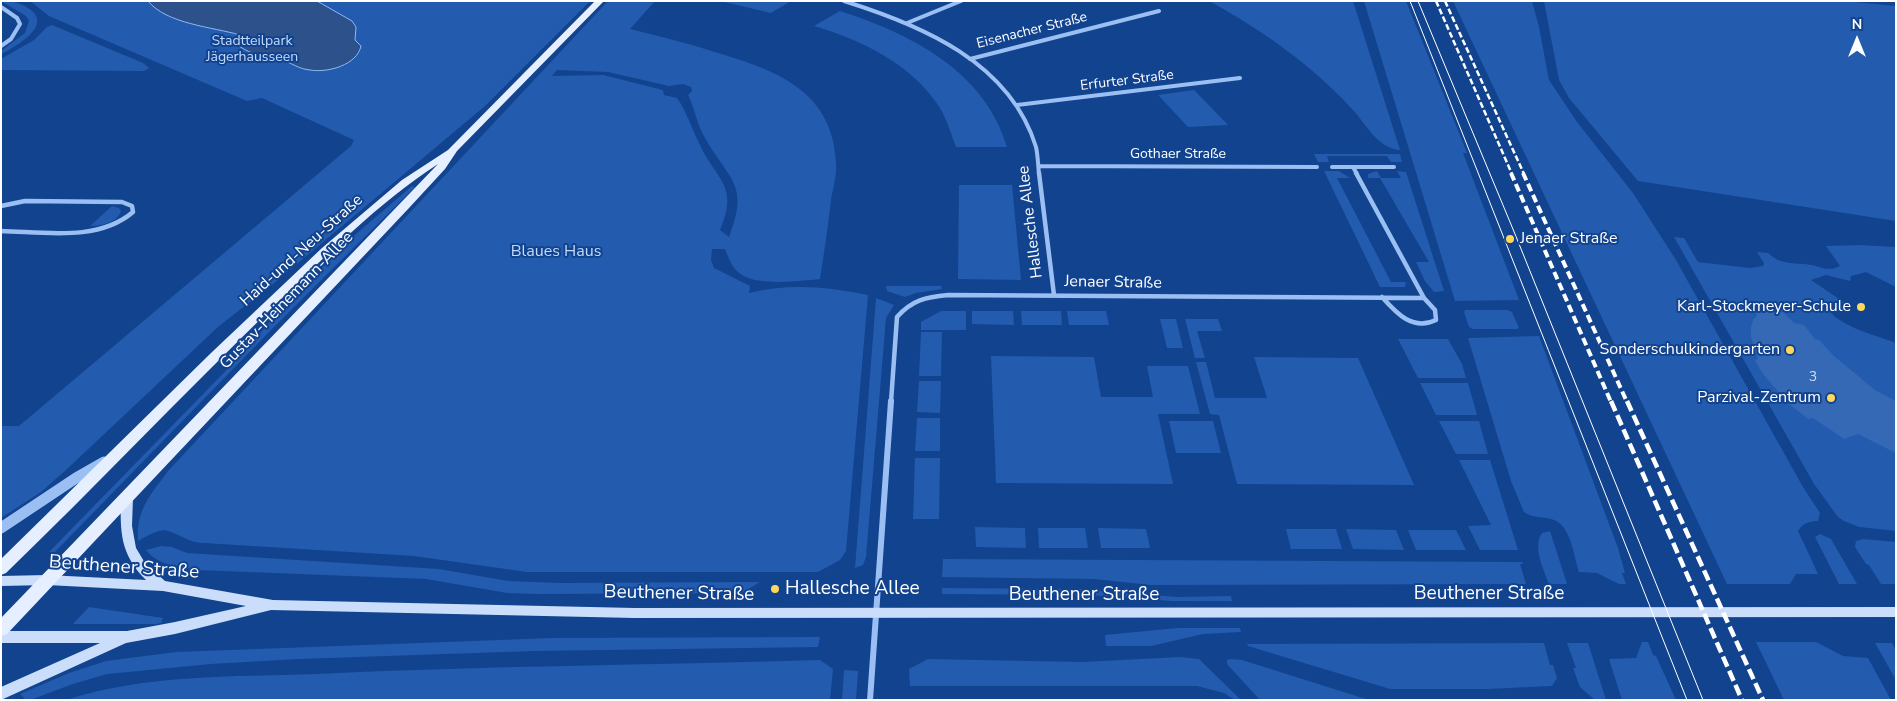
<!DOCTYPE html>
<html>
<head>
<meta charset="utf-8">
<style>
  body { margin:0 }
  #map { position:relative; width:1897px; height:701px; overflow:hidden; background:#12438f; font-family:"Nunito Sans",sans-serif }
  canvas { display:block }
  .frame { position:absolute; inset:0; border:2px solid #fff; pointer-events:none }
  .north { position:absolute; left:1832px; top:15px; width:50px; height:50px; -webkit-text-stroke:4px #12438f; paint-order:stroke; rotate:0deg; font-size:14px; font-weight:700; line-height:20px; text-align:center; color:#fff }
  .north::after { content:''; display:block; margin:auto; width:18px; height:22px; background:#fff; clip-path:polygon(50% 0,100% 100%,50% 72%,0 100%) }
</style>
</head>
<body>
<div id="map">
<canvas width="1897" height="701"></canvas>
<div class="frame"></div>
<div class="north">N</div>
</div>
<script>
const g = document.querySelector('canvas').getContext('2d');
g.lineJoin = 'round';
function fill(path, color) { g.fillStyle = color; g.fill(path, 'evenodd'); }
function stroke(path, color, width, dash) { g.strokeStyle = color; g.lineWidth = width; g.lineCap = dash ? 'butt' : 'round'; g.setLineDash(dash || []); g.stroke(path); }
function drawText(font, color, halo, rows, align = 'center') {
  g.font = font + ' "Nunito Sans",sans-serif'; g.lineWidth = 4; g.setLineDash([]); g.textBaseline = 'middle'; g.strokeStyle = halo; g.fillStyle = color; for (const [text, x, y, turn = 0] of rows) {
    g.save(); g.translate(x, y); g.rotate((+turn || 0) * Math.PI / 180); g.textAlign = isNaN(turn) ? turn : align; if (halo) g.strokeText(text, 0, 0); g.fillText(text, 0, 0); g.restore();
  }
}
const green = new Path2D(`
  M 1,1 C 12,1 19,2 28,8 C 55,24 16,47 1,54 L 1,51 L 25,33 L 29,21 L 26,16 Z
  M 30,1 L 590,1 L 485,106 L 273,284 L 219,326 L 66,470 L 41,492 L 1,518 L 1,426 L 19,426 L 351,146 L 354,140 L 262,98 L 247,101 L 49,16 Z
  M 608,1 L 655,1 L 630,29 C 658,36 687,43 715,52 C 775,70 833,90 836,163 C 837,175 833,188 831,200 C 828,227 824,253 820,279 C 801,281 758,286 742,275 C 732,269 729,259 725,249 L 712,249 L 711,260 L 714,268 L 750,286 L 749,293 C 789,283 828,287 868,295 L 846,551 L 840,560 L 818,572 L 527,572 L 414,556 L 220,544 C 210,543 198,544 189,540 C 161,528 167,526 138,541 C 136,510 150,495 168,471 ZM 557,70 L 608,72 L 669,86 L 683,84 L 691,87 L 692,91 L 688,95 C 695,109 697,125 705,138 C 729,180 750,184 729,237 L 720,230 C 740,185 715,179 699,143 C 691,127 687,112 677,98 L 664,95 L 663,90 L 603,75 L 552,76 Z
  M 720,1 L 791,1 L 771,13 Z
  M 1209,1 L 1353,1 L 1400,150 C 1377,148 1367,125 1352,109 C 1312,65 1262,30 1209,1 Z
  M 1364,1 L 1406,1 L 1467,153 L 1463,153 L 1519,300 L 1455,301 Z
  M 1453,1 L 1532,1 L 1539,27 L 1549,80 L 1577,122 L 1633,193 L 1676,260 L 1803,487 L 1820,513 L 1818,521 C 1810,521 1803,523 1798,531 L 1818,574 L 1796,574 L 1790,584 L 1727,584 Z
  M 1544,1 L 1844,1 L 1896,6 L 1896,221 L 1638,181 L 1569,98 L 1559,80 Z
  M 840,11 C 911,34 985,71 1007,147 L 956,147 C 951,134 947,120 940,108 C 913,65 862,40 814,26 Z
  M 52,25 L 143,63 L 149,68 L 144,71 L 1,70 L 1,59 L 34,40 L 47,27 Z
  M 1194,90 L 1198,94 L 1228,125 L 1188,127 L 1158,95 Z
  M 1314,154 L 1400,154 L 1402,162 L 1391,162 L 1387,156 L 1327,156 L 1329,162 L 1318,162 Z
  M 1324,171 L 1339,171 L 1350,178 L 1337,178 L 1391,282 L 1406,282 L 1405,287 L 1380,287 Z
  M 1377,171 L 1381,178 L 1401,178 L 1397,171 L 1406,172 L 1444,291 L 1434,292 L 1425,281 L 1416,262 L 1429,262 L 1380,178 L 1368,178 L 1368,174 Z
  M 959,185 L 1012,185 L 1021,280 L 958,279 Z
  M 412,186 L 415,187 L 412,190 L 272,329 L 55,552 L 49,552 L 247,349 L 300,286 L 356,234 Z
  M 112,206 L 119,208 L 121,211 C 117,223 101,226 90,226 Z
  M 1674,237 L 1684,238 L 1698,262 L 1750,268 L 1763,266 L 1764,263 L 1757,252 L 1768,253 C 1779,264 1791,263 1805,264 C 1818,265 1828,273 1840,266 L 1826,246 L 1860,245 L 1896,247 L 1896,287 L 1866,272 L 1851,276 L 1850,281 L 1826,275 L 1811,280 L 1845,303 L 1844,306 L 1825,305 C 1838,327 1873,334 1896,343 L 1896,531 L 1859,527 L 1844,521 L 1838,517 L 1814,484 Z
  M 886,286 L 941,286 L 942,289 L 916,293 L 905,297 L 887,291 Z
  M 876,298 L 894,305 L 886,318 L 866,557 L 863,565 L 855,568 Z
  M 1465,310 L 1508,310 L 1512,312 L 1519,328 L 1517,329 L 1473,329 L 1469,327 L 1464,312 Z
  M 941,311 L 966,311 L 966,330 L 921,330 L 921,322 Z
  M 972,311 L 1013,311 L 1014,325 L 972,324 Z
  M 1021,311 L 1061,311 L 1062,325 L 1022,325 Z
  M 1067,311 L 1106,311 L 1109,325 L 1069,325 Z
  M 1160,319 L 1176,319 L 1183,348 L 1167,348 Z
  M 1185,319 L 1218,319 L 1222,331 L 1197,331 L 1205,358 L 1195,358 Z
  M 921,332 L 942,332 L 941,376 L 919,376 Z
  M 1539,336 L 1618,548 L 1625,573 L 1622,573 L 1626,584 L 1619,584 L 1597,573 L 1579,572 C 1574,557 1571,526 1554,520 C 1544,516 1534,519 1524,512 L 1511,481 L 1468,338 Z
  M 1398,339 L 1448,339 L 1462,364 L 1466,378 L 1418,378 Z
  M 991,356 L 1094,357 L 1101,397 L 1153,397 L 1147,366 L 1188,366 L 1200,414 L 1158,414 L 1173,484 L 996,483 Z
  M 1254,357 L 1358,358 L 1414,485 L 1237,484 L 1219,415 L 1210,414 L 1196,362 L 1206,362 L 1215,398 L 1267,398 Z
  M 919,381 L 941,381 L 940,413 L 917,412 Z
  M 1420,383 L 1468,383 L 1477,415 L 1436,415 Z
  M 917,418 L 940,418 L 940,451 L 915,451 Z
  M 1169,421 L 1213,421 L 1221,453 L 1176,453 Z
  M 1439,421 L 1479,421 L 1488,454 L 1456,454 Z
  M 915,458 L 940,458 L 939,519 L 913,519 Z
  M 1459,460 L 1490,460 L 1518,550 L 1480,550 L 1468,526 L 1491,525 Z
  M 975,527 L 1025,528 L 1026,548 L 976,547 Z
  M 1038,528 L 1085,528 L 1088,548 L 1039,548 Z
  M 1098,528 L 1146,529 L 1150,548 L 1101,548 Z
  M 1286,529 L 1336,529 L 1342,549 L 1291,549 Z
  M 1346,529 L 1396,530 L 1404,550 L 1353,549 Z
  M 1408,530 L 1456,530 L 1466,550 L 1416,550 Z
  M 1550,531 L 1567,584 L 1549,584 C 1544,570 1532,547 1542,533 Z
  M 1820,534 L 1831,539 L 1857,584 L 1839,584 L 1815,537 Z
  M 1863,539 L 1896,542 L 1896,584 L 1881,584 L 1869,565 L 1866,564 L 1855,547 L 1856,541 Z
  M 161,546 L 172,547 L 187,553 L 439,569 L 508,581 L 560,583 L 760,582 L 742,593 L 538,594 L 507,593 L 426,579 L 197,570 C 180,567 157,565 146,550 Z
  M 943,559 L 1522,562 L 1523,564 L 1520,564 L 1526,584 L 1151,585 L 1094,579 L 942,577 Z
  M 942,588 L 1076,589 L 1178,597 L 1231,596 L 1232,601 L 1172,601 L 1091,595 L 942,594 Z
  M 89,607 L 163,618 L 161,623 L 156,624 L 73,624 Z
  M 1178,628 L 1240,628 L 1241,632 L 1203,634 L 1151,646 L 1106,646 L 1105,635 Z
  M 820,637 L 818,647 L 534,651 L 299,659 L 211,664 L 107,674 L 73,684 L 30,700 L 26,700 L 20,694 L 69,673 L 106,661 L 176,652 L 553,638 Z
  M 1642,642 L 1648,642 L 1653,655 L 1656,656 L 1676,700 L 1622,700 L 1609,659 L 1636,658 Z
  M 1756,642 L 1816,642 L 1843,656 L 1868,658 L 1891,700 L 1784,700 Z
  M 1544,643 L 1550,665 L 1553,665 L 1557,678 L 1552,686 L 1487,689 L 1390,689 L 1248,646 L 1247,644 Z
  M 1567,643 L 1588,643 L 1606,700 L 1595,700 L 1580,687 L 1573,668 L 1576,668 Z
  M 1875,643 L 1892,643 L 1896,650 L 1896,680 Z
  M 1180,657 L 1199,659 L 1241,700 L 1235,700 L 1224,693 L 1197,686 L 910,686 L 909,669 L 928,659 L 1082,662 Z
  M 1231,659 L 1242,660 L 1369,700 L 1260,700 L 1227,664 L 1227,660 Z
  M 820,660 L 833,669 L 830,700 L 66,700 C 146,674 233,677 315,674 C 483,666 652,665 820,660 Z
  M 844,670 L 858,671 L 856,700 L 842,700 Z`);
const water = new Path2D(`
  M 148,1 L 317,1 L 352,21 L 356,27 L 355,40 L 361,46 C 357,65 328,73 310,70 C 299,69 291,63 281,59 C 277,58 273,59 269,58 C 258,57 247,51 237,45 L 236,41 L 240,35 C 213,27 166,24 148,1 Z`);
const building = new Path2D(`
  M 1758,310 L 1783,312 L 1794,323 L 1804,325 L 1815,339 L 1819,340 L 1835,357 L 1875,390 L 1896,401 L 1896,453 L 1858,434 L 1844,439 L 1813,418 L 1808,419 L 1788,403 L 1763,374 L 1755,360 L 1758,359 L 1751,337 L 1751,327 L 1754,318 L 1756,318 Z`);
const minorFar2 = new Path2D(`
  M 844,1 C 921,25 1010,62 1036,147 C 1038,156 1038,165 1039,174
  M 1,7 L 17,18 L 20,24 L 11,39 L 1,46
  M 907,23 L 961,1
  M 970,59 L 1159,11
  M 1017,105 L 1240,78
  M 1039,166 L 1317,167
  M 1332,167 L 1394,167
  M 1353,167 L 1357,174`);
const minorFar1 = new Path2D(`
  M 1039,173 L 1054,295
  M 1356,173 L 1424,298 L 1435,310 L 1436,320 C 1413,331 1397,314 1382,297
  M 1,206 L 25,201 L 122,202 L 132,206 L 133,212 C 98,242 44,232 1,231
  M 891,402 L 897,317 C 912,300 926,297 948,295 L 1424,298`);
const minor = new Path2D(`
  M 870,700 L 891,401`);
const tertiary = new Path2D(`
  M 1,528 L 76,478 L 104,462`);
const secondary = new Path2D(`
  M 127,493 L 131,494 L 133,497 L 132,526 L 136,548 L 145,563 L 165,581 L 273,600 L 635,608 L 1896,607 L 1896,617 L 635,618 L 271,610 L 175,634 L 126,643 L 1,700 L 1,687 L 100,643 L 1,643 L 1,631 L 127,631 L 175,622 L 246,606 L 163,591 L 47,585 L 1,586 L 1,576 L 47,575 L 146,580 C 120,554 120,532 121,497 L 123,494 Z`);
const primary = new Path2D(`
  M 595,1 L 604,1 L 457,151 L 445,169 L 409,208 L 7,634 L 1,636 L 1,618 L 438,164 C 378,203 327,255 275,305 C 184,393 97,485 6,573 L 1,575 L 1,559 L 211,353 L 322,248 L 402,180 L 448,150 Z`);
const tram = new Path2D(`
  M 1410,1 L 1687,700
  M 1418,1 L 1515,234 L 1703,700`);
const railFar2 = new Path2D(`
  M 1436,1 L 1512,174
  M 1445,1 L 1524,174`);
const railFar1 = new Path2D(`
  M 1511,173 L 1611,402
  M 1523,173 L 1627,402`);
const rail = new Path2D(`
  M 1611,401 L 1742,700
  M 1627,401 L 1763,700`);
const markers = [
  [1510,239,5,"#ffd75c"],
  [1861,307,5,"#ffd75c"],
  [1790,350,5,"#ffd75c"],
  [1831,398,5,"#ffd75c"],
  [775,589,5,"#ffd75c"]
];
const farStreetnames = [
  ["Eisenacher Straße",1032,31,-14],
  ["Erfurter Straße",1127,81,-7],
  ["Gothaer Straße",1178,155]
];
const farParknames = [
  ["Stadtteilpark",252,42],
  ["Jägerhausseen",252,58]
];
const numberNames = [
  ["3",1813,378]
];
const streetNames = [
  ["Hallesche Allee",1031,222,-97],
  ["Haid-und-Neu-Straße",302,251,-42],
  ["Jenaer Straße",1113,283,1],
  ["Gustav-Heinemann-Allee",287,301,-46]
];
const poiNames = [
  ["Jenaer Straße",1520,239,"left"],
  ["Karl-Stockmeyer-Schule",1851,307],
  ["Sonderschulkindergarten",1780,350],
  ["Parzival-Zentrum",1821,398]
];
const parkNames = [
  ["Blaues Haus",556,252]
];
const nearStreetnames = [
  ["Beuthener Straße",124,568,4],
  ["Beuthener Straße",679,594,1],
  ["Beuthener Straße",1489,594],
  ["Beuthener Straße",1084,595]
];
const nearPoinames = [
  ["Hallesche Allee",785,589]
];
fill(green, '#235bae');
fill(water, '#2d518a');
stroke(water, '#8db9f5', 1);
fill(building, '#3569b6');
stroke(minorFar2, '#9bbff2', 4);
stroke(minorFar1, '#9bbff2', 4.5);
stroke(minor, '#9bbff2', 6);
stroke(tertiary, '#9bbff2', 11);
fill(secondary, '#cadefc');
fill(primary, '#e6efff');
stroke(tram, '#fff', 1);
stroke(railFar2, '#fff', 2.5, [6, 2.5]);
stroke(railFar1, '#fff', 4, [8, 4]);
stroke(rail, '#fff', 4.5, [11, 4.5]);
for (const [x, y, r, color] of markers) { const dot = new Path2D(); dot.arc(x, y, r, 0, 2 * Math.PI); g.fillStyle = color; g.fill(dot); stroke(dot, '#12438f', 2); }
drawText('14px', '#fff', '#12438f', farStreetnames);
drawText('14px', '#c3dafd', '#12438f', farParknames);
drawText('14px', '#ccdaed', null, numberNames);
drawText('16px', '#fff', '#12438f', streetNames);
drawText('16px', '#fff', '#12438f', poiNames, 'right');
drawText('16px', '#c3dafd', '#12438f', parkNames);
drawText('19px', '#fff', '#12438f', nearStreetnames);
drawText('19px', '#fff', '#12438f', nearPoinames, 'left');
</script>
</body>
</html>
